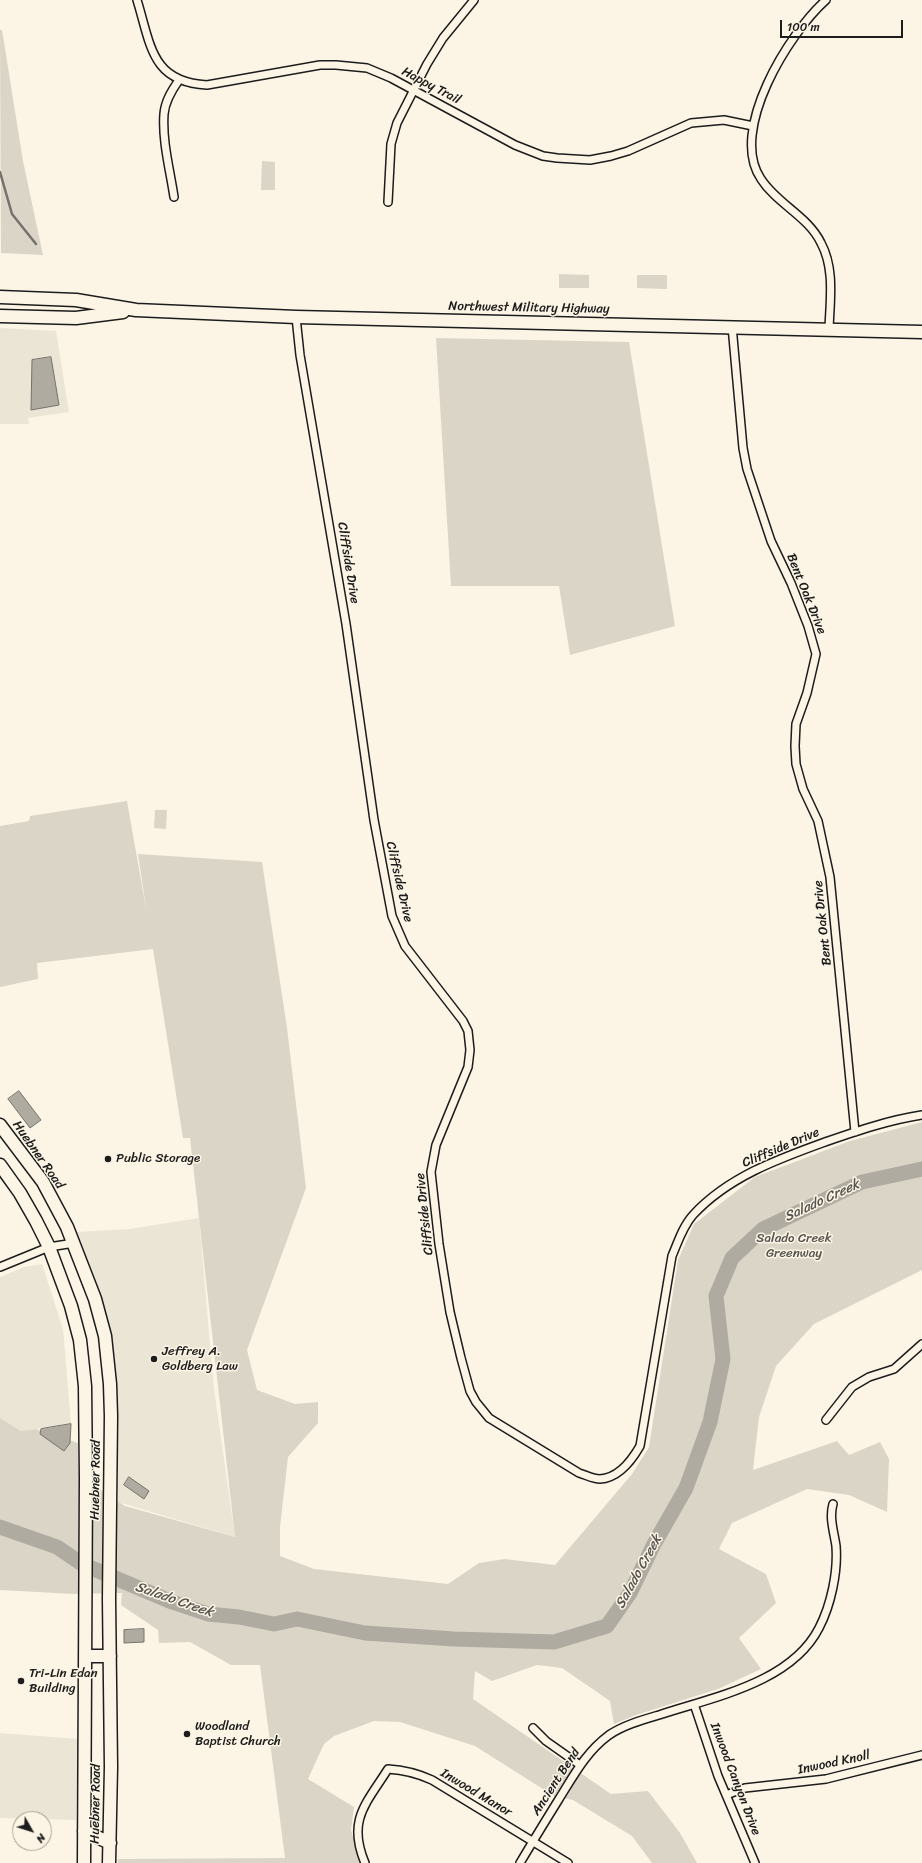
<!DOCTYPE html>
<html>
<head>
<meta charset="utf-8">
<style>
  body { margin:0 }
  #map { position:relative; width:922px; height:1863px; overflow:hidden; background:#fcf5e5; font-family:Sriracha,sans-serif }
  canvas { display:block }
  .north { position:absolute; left:12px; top:1811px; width:40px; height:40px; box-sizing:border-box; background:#fcf5e5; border:1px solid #a29e95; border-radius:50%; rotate:129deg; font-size:11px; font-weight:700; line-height:16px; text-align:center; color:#1c1c1c }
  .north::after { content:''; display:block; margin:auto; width:14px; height:18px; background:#1c1c1c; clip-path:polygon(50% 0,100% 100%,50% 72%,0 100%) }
  .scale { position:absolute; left:780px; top:20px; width:123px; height:18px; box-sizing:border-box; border:2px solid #1c1c1c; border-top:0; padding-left:5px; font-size:12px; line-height:14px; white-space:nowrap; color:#1c1c1c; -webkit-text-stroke:3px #fcf5e5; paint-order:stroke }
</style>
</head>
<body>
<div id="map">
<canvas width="922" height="1863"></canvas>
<div class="north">N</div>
<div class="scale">100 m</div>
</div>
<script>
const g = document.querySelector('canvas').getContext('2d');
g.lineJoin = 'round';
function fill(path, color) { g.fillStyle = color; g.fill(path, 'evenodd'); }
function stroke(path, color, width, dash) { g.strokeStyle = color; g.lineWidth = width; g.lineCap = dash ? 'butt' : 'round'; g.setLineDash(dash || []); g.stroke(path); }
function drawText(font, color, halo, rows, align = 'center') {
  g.font = font + ' Sriracha,sans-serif'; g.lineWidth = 3; g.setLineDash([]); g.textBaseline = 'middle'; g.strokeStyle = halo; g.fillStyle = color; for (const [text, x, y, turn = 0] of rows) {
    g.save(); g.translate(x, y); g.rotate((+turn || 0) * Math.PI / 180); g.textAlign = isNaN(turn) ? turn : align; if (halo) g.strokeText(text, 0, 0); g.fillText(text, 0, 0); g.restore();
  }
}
const built = new Path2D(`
  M 0,328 L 56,331 L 69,412 L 28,418 L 29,424 L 0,424 Z
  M 199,1218 L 214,1389 L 235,1537 L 118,1502 L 117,1395 L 113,1351 L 99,1293 L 77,1232 L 129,1229 Z
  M 42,1264 L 63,1329 L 71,1424 L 21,1431 L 0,1418 L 0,1277 L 24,1267 Z
  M 0,1733 L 78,1739 L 76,1820 L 0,1818 Z`);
const green = new Path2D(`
  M 0,30 L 2,30 L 23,161 L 43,255 L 1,253 Z
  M 262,161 L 275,162 L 275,190 L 261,190 Z
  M 559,274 L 589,275 L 589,288 L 559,288 Z
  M 637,275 L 667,275 L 667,289 L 637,288 Z
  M 436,338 L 629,342 L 675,626 L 570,655 L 559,586 L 451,586 Z
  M 127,801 L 147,914 L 138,854 L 262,862 L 287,1028 L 306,1188 L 247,1350 L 257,1390 L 295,1404 L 318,1402 L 318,1423 L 288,1457 L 280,1527 L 280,1556 L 314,1569 L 448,1584 L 479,1563 L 505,1559 L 555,1565 L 632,1474 L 649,1447 L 678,1260 L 694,1224 L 755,1177 L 850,1141 L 922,1122 L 922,1270 L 814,1324 L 776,1366 L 759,1417 L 753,1470 L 837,1441 L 849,1455 L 880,1442 L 889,1459 L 887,1512 L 849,1495 L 807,1489 L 732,1523 L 719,1549 L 766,1574 L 776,1603 L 739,1638 L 761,1669 L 718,1689 L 636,1715 L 614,1724 L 610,1701 L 562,1668 L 537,1665 L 492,1681 L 475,1671 L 473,1699 L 611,1794 L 648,1791 L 680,1833 L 697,1863 L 652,1863 L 632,1836 L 573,1800 L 554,1796 L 475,1746 L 400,1722 L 374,1721 L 334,1736 L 324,1744 L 308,1779 L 354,1807 L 351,1830 L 361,1863 L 118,1863 L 118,1859 L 285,1858 L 260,1665 L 231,1665 L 190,1642 L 159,1643 L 158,1630 L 121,1605 L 122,1593 L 74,1594 L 0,1590 L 0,1418 L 21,1431 L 36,1429 L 78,1443 L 79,1476 L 125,1506 L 235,1537 L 190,1138 L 183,1138 L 153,949 L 37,963 L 38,979 L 0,987 L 0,826 L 29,821 L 30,816 Z
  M 155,810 L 167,810 L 166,829 L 154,828 Z`);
const water = new Path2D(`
  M 51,357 L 59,405 L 31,410 L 32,360 Z
  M 19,1091 L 41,1120 L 30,1128 L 8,1099 Z
  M 71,1424 L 70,1443 L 64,1451 L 40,1434 L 41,1429 Z
  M 129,1477 L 149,1491 L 144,1499 L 124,1485 Z
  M 144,1629 L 144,1642 L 124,1643 L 124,1630 Z`);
const stream = new Path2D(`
  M 0,172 L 12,214 L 36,244`);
const river = new Path2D(`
  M 0,1527 L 57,1547 L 82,1564 L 172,1602 L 208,1614 L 239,1617 L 274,1624 L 297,1619 L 365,1633 L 454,1639 L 554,1642 L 607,1626 L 630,1593 L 654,1544 L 686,1488 L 710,1422 L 723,1359 L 716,1296 L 732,1258 L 763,1229 L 862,1182 L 922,1169`);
const street = new Path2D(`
  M 137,0 C 151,45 151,82 207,85 L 320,65 L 336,65 L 367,68 L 391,78 L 515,145 L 543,156 L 557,158 L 590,160 L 611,156 L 628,151 L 691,123 L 724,120 L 753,126
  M 826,0 C 789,33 728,131 761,179 C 777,204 808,216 821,243 C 835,269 830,300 829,329
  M 174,197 C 170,170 162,141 164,114 C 165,101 172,90 179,80
  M 388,202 L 391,144 L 397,123 L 427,64 L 443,38 L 474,0
  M 296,317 L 300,355 L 346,624 L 374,820 L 392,916 L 405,946 L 463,1021 L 468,1031 L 470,1050 L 468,1067 L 436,1145 L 431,1172 L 439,1244 L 450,1312 L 461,1358 L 470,1391 L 476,1402 L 489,1418 L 579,1473 C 586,1475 593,1479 600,1479 C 618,1478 632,1460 640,1446 L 672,1256 C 678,1242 683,1226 693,1215 C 728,1177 778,1159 825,1142 C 857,1131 889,1120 922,1115
  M 732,326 L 743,448 L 747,469 L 771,541 L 791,583 L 808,626 L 816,654 L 807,693 L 796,724 L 795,746 L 796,764 L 803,789 L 818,821 L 830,877 L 855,1132
  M 0,1267 L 49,1247 L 74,1243
  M 826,1420 L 852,1387 L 869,1377 L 894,1369 L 922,1344
  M 694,1704 L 718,1776 L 755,1863
  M 533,1728 L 546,1741 L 580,1765
  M 726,1795 L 745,1788 L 826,1779 L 922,1755
  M 365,1863 C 347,1820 366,1804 388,1769 C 404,1770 417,1773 432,1780 L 568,1863
  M 520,1863 C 533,1841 546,1820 559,1799 C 574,1775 586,1752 609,1735 C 624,1725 642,1720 659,1715 C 713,1697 791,1683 819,1628 C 831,1605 838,1572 836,1546 C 834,1532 829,1518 833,1504`);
const primary = new Path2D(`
  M 0,297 L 76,300 L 136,310 L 296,317 L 922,332
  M 0,316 L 76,318 L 123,312
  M 0,1125 L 43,1182 L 67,1227 L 95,1299 L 105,1336 L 110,1384 L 111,1416 L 109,1599 L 111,1767 L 109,1863
  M 0,1165 L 20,1193 L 36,1221 L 49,1247 L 71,1306 L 80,1340 L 85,1386 L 86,1478 L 84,1863
  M 85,1656 L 110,1656
  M 84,1831 L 110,1843`);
const markers = [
  [108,1159,4,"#1c1c1c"],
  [154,1359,4,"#1c1c1c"],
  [21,1681,4,"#1c1c1c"],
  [187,1734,4,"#1c1c1c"]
];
const streetNames = [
  ["Happy Trail",431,86,28],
  ["Northwest Military Highway",529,308,1],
  ["Cliffside Drive",348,563,81],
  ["Bent Oak Drive",806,594,68],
  ["Cliffside Drive",399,882,77],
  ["Bent Oak Drive",823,923,-96],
  ["Cliffside Drive",781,1148,-23],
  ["Huebner Road",38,1155,55],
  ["Cliffside Drive",425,1214,-96],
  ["Huebner Road",96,1480,-89],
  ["Inwood Knoll",834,1763,-12],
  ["Inwood Canyon Drive",735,1779,69],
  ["Ancient Bend",556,1782,-57],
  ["Inwood Manor",476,1793,31],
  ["Huebner Road",96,1804,-89]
];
const poiNames = [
  ["Public Storage",116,1159],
  ["Jeffrey A.",162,1352],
  ["Goldberg Law",162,1367],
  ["Tri-Lin Edan",29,1674],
  ["Building",29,1689],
  ["Woodland",195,1727],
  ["Baptist Church",195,1742]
];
const parkNames = [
  ["Salado Creek",794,1239],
  ["Greenway",794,1254]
];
const waterNames = [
  ["Salado Creek",822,1201,-25],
  ["Salado Creek",639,1572,-61],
  ["Salado Creek",174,1600,19]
];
fill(built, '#ebe5d6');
fill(green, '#dbd5c8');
fill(water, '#b0aba1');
stroke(water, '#75726c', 1);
stroke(stream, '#75726c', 2.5);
stroke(river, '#b0aba1', 15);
stroke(street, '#1c1c1c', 10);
stroke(primary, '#1c1c1c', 15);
stroke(street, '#fcf5e5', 7);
stroke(primary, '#fcf5e5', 12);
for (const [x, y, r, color] of markers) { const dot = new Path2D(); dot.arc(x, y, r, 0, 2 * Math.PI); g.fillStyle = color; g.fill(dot); stroke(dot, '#fcf5e5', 1.5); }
drawText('13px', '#1c1c1c', '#fcf5e5', streetNames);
drawText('13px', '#1c1c1c', '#fcf5e5', poiNames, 'left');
drawText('13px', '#555450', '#fcf5e5', parkNames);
drawText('italic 14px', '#575551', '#fcf5e5', waterNames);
</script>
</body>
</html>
